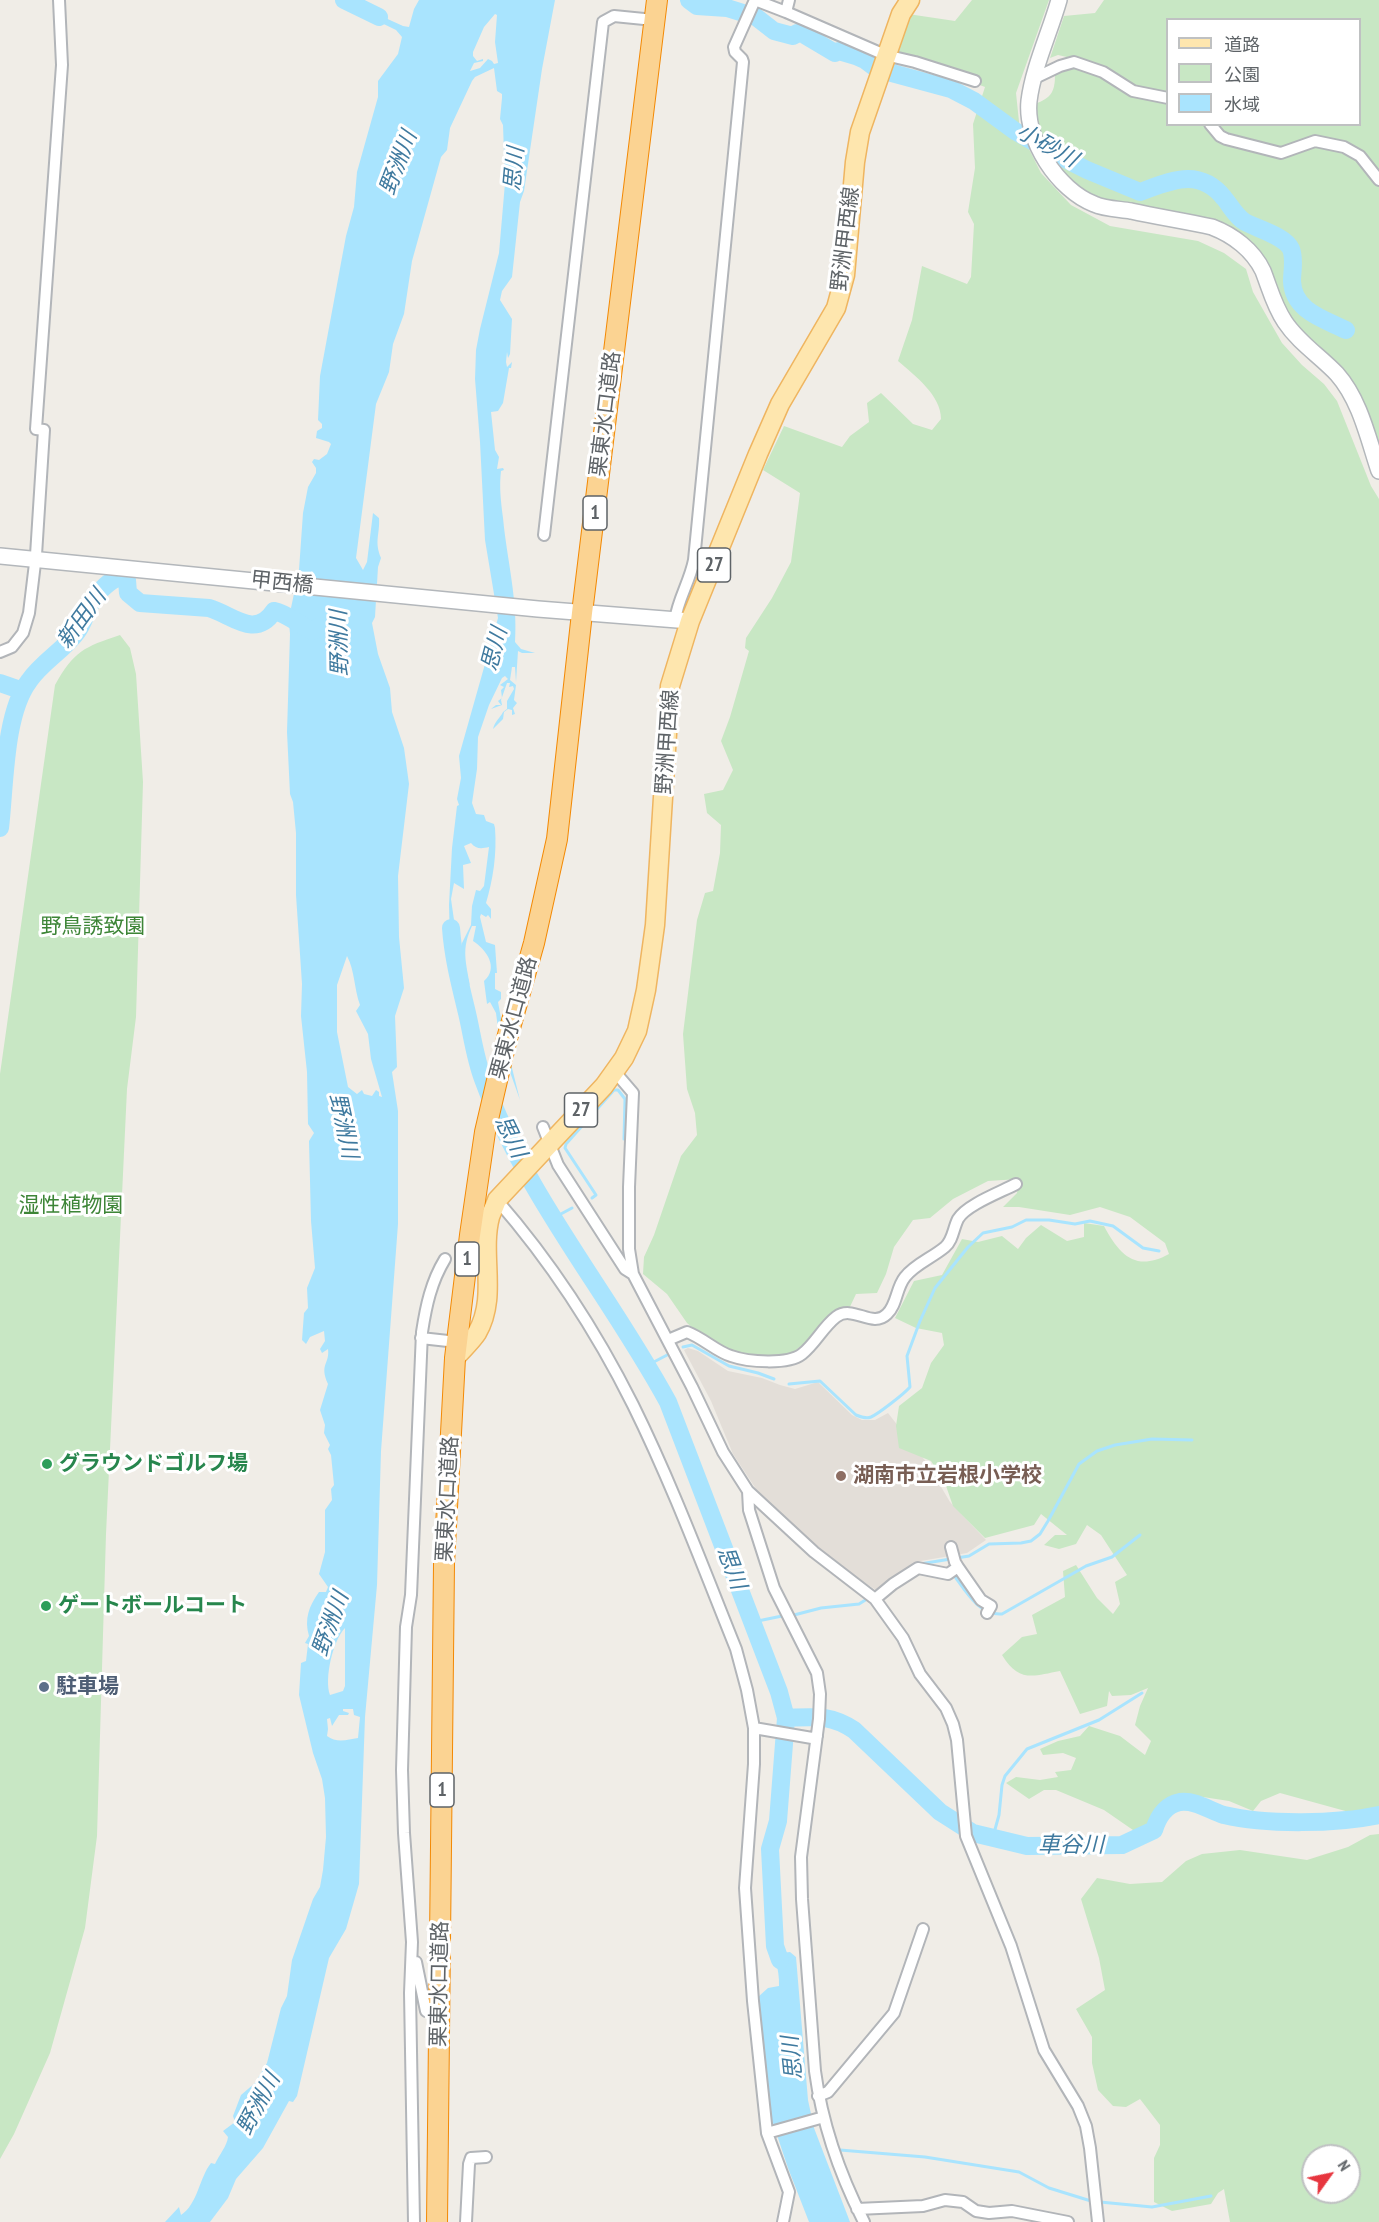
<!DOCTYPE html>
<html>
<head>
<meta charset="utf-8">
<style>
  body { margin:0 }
  #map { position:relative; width:1379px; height:2222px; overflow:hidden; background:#f0ede7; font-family:"PT Sans Narrow","Noto Sans JP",sans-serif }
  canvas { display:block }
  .legend { position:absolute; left:1166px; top:18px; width:195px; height:108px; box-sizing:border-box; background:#fff; border:2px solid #bfc1c2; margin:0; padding:8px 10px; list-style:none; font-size:18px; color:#5e6367 }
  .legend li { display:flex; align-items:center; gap:12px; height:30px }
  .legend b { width:30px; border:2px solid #bfc1c2 }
  .north { position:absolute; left:1301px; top:2144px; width:60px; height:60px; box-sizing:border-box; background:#fff; border:2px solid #bfc1c2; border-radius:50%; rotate:57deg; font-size:16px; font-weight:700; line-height:24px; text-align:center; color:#5e6367 }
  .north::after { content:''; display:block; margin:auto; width:21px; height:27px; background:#e7363f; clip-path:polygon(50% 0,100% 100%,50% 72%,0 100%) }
</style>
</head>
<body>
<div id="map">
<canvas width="1379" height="2222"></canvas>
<ul class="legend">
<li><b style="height:8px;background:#fee6ae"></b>道路</li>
<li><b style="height:16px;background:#c8e7c4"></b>公園</li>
<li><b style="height:16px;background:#a9e4fe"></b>水域</li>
</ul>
<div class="north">N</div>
</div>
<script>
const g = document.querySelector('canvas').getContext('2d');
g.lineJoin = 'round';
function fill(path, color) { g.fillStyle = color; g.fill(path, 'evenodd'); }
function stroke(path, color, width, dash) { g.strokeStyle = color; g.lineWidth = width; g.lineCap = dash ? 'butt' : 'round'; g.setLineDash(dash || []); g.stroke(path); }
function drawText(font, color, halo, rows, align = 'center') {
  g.font = font + ' "PT Sans Narrow","Noto Sans JP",sans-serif'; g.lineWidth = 6; g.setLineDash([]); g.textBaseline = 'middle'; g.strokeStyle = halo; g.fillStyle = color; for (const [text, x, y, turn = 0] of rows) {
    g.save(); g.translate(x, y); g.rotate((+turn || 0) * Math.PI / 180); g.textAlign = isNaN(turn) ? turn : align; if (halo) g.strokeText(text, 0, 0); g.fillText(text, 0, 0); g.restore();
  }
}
const education = new Path2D(`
  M 688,1348 L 698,1351 L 728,1371 L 762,1378 L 780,1385 L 795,1389 L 818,1382 L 852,1415 L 862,1420 L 875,1420 L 888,1413 L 927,1463 L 950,1502 L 986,1540 L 967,1553 L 915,1562 L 876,1590 L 834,1563 L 789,1525 L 756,1489 L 733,1454 L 711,1401 L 684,1350 Z`);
const green = new Path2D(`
  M 972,0 L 1049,0 L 1016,93 L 1020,131 L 1041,173 L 1071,205 L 1110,226 L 1198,241 L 1224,253 L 1246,269 L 1253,292 L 1282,343 L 1302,365 L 1324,384 L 1337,401 L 1371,486 L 1379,499 L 1379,1808 L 1349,1812 L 1280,1793 L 1261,1801 L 1253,1811 L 1229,1801 L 1190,1795 L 1171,1800 L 1146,1839 L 1104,1810 L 1056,1790 L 1044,1790 L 1029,1799 L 1006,1783 L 1016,1777 L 1040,1780 L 1058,1777 L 1055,1772 L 1071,1770 L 1076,1758 L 1063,1753 L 1043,1755 L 1040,1749 L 1058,1741 L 1080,1736 L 1089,1726 L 1120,1736 L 1145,1755 L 1151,1741 L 1135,1725 L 1140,1706 L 1148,1688 L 1131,1695 L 1112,1696 L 1109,1691 L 1107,1706 L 1080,1714 L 1060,1671 C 1033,1676 1019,1683 1002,1655 L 1022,1637 L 1037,1634 L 1032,1615 L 1065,1597 L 1063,1571 L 1076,1565 L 1097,1598 L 1113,1614 L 1120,1604 L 1115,1582 L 1127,1575 L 1101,1535 L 1087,1525 L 1076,1544 L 1059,1549 L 1044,1545 L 1055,1535 L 1067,1535 L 1041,1514 L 1034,1525 L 985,1538 L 953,1506 L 945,1483 L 931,1461 L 899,1448 L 896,1426 L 899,1406 L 922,1388 L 931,1363 L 944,1345 L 942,1333 L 916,1328 L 895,1318 L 914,1281 L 942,1275 L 962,1239 L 978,1242 L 1002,1236 L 1018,1249 L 1026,1238 L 1041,1225 L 1067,1241 L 1084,1237 L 1084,1223 L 1104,1226 C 1120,1256 1136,1272 1169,1254 L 1165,1243 L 1130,1217 L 1100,1207 L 1070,1215 L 1019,1207 L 1003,1207 L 1017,1193 L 1019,1179 L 988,1181 L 953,1199 L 930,1218 L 913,1220 L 894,1247 L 886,1274 L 877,1293 L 856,1294 L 848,1311 L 777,1364 L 715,1347 L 687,1323 L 667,1294 L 643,1274 L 644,1257 L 654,1235 L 681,1156 L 697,1135 L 695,1113 L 687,1089 L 683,1034 L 697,920 L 705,893 L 713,891 L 720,853 L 721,825 L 707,813 L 704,794 L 723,790 L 733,770 L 721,741 L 730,717 L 749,651 L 745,648 L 746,638 L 772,598 L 791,562 L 800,493 L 763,470 L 784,426 L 842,447 L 850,436 L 869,422 L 867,403 L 881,393 L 913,424 L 932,430 L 941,419 C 941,395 915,376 898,361 L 912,320 L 922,266 L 967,284 L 971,277 L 974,224 L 968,212 L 975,168 L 973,124 L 985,87 L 896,54 L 908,14 L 955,21 Z
  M 1104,0 L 1379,0 L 1379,452 L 1358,392 L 1287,317 L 1251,247 L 1113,204 L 1088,195 L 1065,177 L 1048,157 L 1040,133 L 1035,104 C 1051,98 1055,92 1055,75 L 1068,68 L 1083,69 L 1080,60 L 1058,55 L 1050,58 L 1064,16 L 1095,13 ZM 1168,20 L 1360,20 L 1360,124 L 1168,124 Z
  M 120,635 L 130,648 L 136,674 L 143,782 L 136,1017 L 127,1089 L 106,1534 L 97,1836 L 85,1928 L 50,2053 L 14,2134 L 0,2159 L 0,1074 L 55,685 C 74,651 84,647 120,635 Z
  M 1379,1834 L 1379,2222 L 1230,2222 L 1224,2189 L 1218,2193 L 1211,2204 L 1172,2211 L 1154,2202 L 1154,2158 L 1160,2145 L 1160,2125 L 1140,2099 L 1126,2107 L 1113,2106 L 1098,2090 L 1092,2063 L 1092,2037 L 1076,2009 L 1105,1990 L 1099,1958 L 1081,1899 L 1097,1878 L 1130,1884 L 1162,1882 L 1186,1861 L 1202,1854 L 1240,1850 L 1307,1860 L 1348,1847 L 1370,1835 ZM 1313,2156 L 1349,2156 L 1349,2192 L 1313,2192 Z`);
const water = new Path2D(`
  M 419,0 L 555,0 L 542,69 L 524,191 L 520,202 L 512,277 L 502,291 L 500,300 L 512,319 L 510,354 L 508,358 L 507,352 L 506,362 L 507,367 L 512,362 L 511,368 L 509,368 L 503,403 L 498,411 L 491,412 L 495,450 L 499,457 L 497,469 L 503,468 L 504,470 L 501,471 C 499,487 501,502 503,518 C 507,560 518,600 515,642 L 521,649 L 535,653 L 522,653 L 518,651 L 516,682 L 515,667 L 512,667 L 510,680 L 516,685 L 514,700 L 517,703 L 513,708 L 515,714 L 512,715 L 512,710 L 508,709 L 504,712 L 503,719 L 493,729 C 495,721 500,718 503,712 L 507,709 L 507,701 L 514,689 L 513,686 L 509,687 L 510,683 L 507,683 L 501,700 L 502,705 L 491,709 L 496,705 L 501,705 L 498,701 L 502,698 L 501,690 L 504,687 L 500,685 L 508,679 L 505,676 L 502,678 L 489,705 L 478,737 L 477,769 L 472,803 L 476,814 L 484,815 L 486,821 L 494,824 L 495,828 C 497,854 493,880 486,903 L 491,909 L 491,919 L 488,915 L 486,917 L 481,914 L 480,917 L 486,942 L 495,945 L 497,973 L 495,973 L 495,989 L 501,992 L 501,999 L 498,1002 L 505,1040 L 520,1100 L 500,1044 L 496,1013 L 490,1002 L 487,1004 L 484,981 C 499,968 487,950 473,941 L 476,926 L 472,926 C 461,949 466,962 470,986 L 466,978 L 463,984 L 463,973 L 457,966 L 462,943 L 471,925 L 472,906 L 476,890 L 480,891 L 484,886 L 489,847 C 481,849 476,849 471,843 L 464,846 L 471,863 L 463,865 L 464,889 L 454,883 L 451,899 L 456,934 L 452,941 L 454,951 L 450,941 L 449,905 L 452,848 L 457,806 L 459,805 L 457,799 L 461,778 L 459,756 L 498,618 L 485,540 L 480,442 L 475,379 L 476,350 L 480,329 L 499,253 L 505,183 L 503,125 L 500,119 L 502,98 L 502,94 L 497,91 L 494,68 L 475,77 L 472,81 L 450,128 L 447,150 L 441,157 L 412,261 L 404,314 L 393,344 L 389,372 L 376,404 L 356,558 L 363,570 L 367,562 L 373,513 L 379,518 C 380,535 374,541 381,558 L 378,567 L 375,617 L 372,623 L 378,654 L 390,688 L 392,712 L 404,748 L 409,784 L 398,876 L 399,937 L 404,988 L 395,1016 L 397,1067 L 392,1072 L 398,1111 L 398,1224 L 381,1451 L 377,1585 L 365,1717 L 359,1884 L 346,1929 L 329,1958 L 297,2096 L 293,2102 L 289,2101 L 263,2148 L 236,2179 L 228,2198 L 210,2222 L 165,2222 L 179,2207 L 181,2215 C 198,2204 199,2178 211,2163 L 215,2164 C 219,2155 227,2146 228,2137 L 223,2131 L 235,2122 L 233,2116 L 241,2095 L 255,2083 L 267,2063 L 281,2008 L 287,1996 L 292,1960 L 313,1899 L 320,1887 L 323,1870 L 326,1837 L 325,1798 L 322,1779 L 313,1753 L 299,1695 L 301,1663 L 306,1661 L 308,1644 L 305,1643 L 309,1636 C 304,1619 309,1606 319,1592 L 326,1592 L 328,1587 L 319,1574 L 325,1552 L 325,1510 L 332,1500 L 331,1489 L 334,1485 L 331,1455 L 328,1449 L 330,1445 L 324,1433 L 325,1425 L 320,1410 L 328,1384 C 319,1364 330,1364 328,1349 L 322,1353 L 320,1349 L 325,1341 L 324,1331 L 310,1337 L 306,1344 L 302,1340 L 304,1313 L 308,1308 L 307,1288 L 315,1268 L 311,1221 L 309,1141 L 314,1133 L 308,1124 L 307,1072 L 301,1016 L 302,984 L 296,895 L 296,833 L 293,802 L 290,794 L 287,732 L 290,634 L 289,623 L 281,617 L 263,630 L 261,628 L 277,615 L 283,616 L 297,625 L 300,623 L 297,615 L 292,612 L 291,608 L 299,570 L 303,513 L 308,487 L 316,473 L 316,468 L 312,462 L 314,459 L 319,460 L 327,454 L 331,444 L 329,442 L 316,438 L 317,431 L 322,428 L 322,424 L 318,420 L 320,376 L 346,236 L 354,207 L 357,172 L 378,97 L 378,81 L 398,54 L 402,37 L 396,30 L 357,11 L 359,6 L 403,26 L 409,27 L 414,9 ZM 495,14 L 497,15 L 495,42 L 498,63 L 494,64 L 492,61 L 488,59 L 480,68 L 470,71 L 474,63 L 483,61 L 483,59 L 477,61 L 473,56 L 473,52 L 484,27 ZM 347,956 C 355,971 354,989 360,1005 L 356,1011 L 368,1034 L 371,1059 L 382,1097 L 379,1096 L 379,1092 L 376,1090 L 372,1096 L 364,1094 L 362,1090 L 357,1094 L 348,1087 L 337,1032 L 337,985 ZM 345,1628 L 345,1686 L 343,1691 L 330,1695 C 324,1679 333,1640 345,1628 ZM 343,1709 L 353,1709 L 354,1715 L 360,1717 L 358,1738 C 347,1740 336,1743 327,1736 L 328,1729 L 327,1719 L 330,1718 L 332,1726 L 339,1715 L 348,1715 L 349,1713 L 343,1711 Z
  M 774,1936 L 782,1953 L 790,1952 L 796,1957 L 808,2100 L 814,2128 L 850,2222 L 809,2222 L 788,2168 L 770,2114 L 758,2005 L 758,1997 L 768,1988 L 779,1986 C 780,1969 772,1953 774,1936 Z`);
const stream = new Path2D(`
  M 592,1198 L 596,1195 L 565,1148 L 566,1144 L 614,1090 L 618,1090 L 625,1099 L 624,1139
  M 551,1216 L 559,1215 L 572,1208
  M 683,1347 L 692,1345 L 729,1366 L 758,1373 L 774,1379
  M 648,1365 L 671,1353
  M 789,1384 L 820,1381 L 856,1415 C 861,1417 866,1419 871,1417 C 878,1414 904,1394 910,1387 L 907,1356 L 920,1321 L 935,1288 L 968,1247 L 983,1233 L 1012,1227 L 1026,1220 L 1049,1220 L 1075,1224 L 1090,1221 L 1113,1226 L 1143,1248 L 1159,1251
  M 920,1564 L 969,1556 L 989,1544 L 1021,1543 L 1031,1541 L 1040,1534 L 1048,1521 L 1079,1464 L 1097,1451 L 1115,1445 L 1152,1439 L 1192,1440
  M 953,1574 C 965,1590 979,1616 1002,1614 L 1086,1566 L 1112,1557 L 1140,1535
  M 794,1615 L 821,1608 L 859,1604 L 867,1599
  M 753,1622 L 782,1616
  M 989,1837 L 994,1833 L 999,1815 L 1002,1785 L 1005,1776 L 1027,1749 L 1099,1720 L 1142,1693
  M 840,2150 L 925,2157 L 1019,2172 L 1049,2188 L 1091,2201
  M 1100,2202 L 1152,2207 L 1211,2196`);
const river = new Path2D(`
  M 344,0 L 379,17
  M 689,0 L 697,6 L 727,8 L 756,17 L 774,31 L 793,36 L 797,33 L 803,34 L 835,53 L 839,51 L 856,56 L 865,60 L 877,69 L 951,89 L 974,101 L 1015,131 L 1051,152 L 1087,170 L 1140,192 C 1171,181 1199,167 1224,198 C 1230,205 1236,217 1245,222 C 1258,229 1285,236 1291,249 C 1295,259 1292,271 1292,281 C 1293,311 1324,319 1346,330
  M 0,683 L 23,691
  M 0,828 C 5,786 4,714 29,681 C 42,662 64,650 77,632 C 83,624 85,616 89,607 C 94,596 106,583 117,578 L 127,580 L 128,593 L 140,603 L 209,608 C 231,614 255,640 274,611 C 286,613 300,625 312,631 L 321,626
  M 451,928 C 453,957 460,984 467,1013 C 472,1034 475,1058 483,1079 C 526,1197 609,1293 668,1402 L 779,1692 L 786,1718 L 778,1821 L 770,1849 L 775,1946 L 780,1960
  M 786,1718 C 814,1717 830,1714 854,1730 L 940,1812 L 973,1833 L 1027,1846 L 1122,1845 L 1154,1830 C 1158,1817 1165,1805 1180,1802 C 1196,1800 1210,1811 1224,1815 C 1266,1825 1337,1824 1379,1815`);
const street = new Path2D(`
  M 755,0 L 786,12 L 789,0
  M 786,12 L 885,55 L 915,62 L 975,81
  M 1035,78 L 1060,66 L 1074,62 L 1103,72 L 1133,91 L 1168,98
  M 1210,124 L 1220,136 L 1226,139 L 1281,153 L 1315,141 L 1344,147 L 1360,156 L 1379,180
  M 544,535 L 603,22 L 614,16 L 654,20
  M 675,620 C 678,599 690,581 694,560 L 743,62 L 742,59 L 735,52 L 734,47 L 755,0
  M 0,652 L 12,647 L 23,633 L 29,613 L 36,555 L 44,430 L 36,429 L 62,65 L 59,0
  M 615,1072 L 633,1093 L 629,1187 L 629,1249 L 633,1274 L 692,1387 L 723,1452 L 748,1491 L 814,1552 L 875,1599 L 903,1638 L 920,1674 L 946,1708 L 953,1724 L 957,1740 L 966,1836 L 1011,1946 L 1044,2050 L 1078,2106 L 1086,2126 L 1090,2148 L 1098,2222
  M 543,1127 L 558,1165 L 625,1269 L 633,1274
  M 497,1200 C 551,1262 596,1331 633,1405 C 672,1484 703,1567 736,1649 L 747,1690 L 754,1728 L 754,1764 L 745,1888 L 753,2001 L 767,2133 L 789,2192 L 783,2222
  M 421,1338 L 457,1342
  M 668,1340 L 687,1332 C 703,1338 717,1352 731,1356 C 748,1362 788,1365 802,1354 C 815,1344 823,1327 836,1317 C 853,1304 872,1329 887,1314 C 897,1305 896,1288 905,1277 C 915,1264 932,1258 945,1247 C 953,1240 953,1229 958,1219 C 966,1205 1001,1192 1016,1184
  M 748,1491 L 749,1510 L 774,1588 L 817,1673 L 820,1694 L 819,1719 L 801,1857 L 802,1899 L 815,2071 C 822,2123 840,2175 864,2222
  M 951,1547 L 955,1562 L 958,1567
  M 875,1599 L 893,1584 L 918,1568 L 948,1574 L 958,1567 L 981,1600 L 991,1606 L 987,1613
  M 754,1728 L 812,1738 L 817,1736
  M 416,1962 L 426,2011
  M 818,2096 L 828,2092 L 894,2013 L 923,1929
  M 767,2133 L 824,2117
  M 857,2209 L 923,2206 L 945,2200 L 963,2202 L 976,2211 L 989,2213 L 1012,2211 L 1068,2222
  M 414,2222 L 410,1993 L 412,1942 L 404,1833 L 402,1770 L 406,1627 L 411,1595 L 422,1332 C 426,1306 431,1282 445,1259
  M 466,2222 L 469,2164 L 471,2158 L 486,2157`);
const secondary = new Path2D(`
  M 1059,0 C 1050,32 1033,68 1029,101 C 1025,140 1058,190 1094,204 C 1105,209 1119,209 1131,211 C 1158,217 1185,221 1212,227 C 1233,235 1253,250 1263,271 C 1270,289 1274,306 1285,322 C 1299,343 1320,356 1337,374 C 1360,400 1368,438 1379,471
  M 0,556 L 538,609 L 690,621`);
const primary = new Path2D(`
  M 455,1358 C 462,1350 471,1342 477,1333 C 498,1297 480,1255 490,1217 C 492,1211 495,1206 497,1200 L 604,1086 L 624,1058 L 637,1031 L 646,990 L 655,925 L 670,686 L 690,621 L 758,454 L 780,404 L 836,308 L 845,275 L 855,162 L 860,132 L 901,14 L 910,0`);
const highway = new Path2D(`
  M 437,2222 L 444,1564 L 455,1358 L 470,1235 L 485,1132 L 506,1042 L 534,943 L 557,839 L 582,613 L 657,0`);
const markers = [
  [47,1464,6,"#2e9e5b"],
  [841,1476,6,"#8d6e63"],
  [46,1606,6,"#2e9e5b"],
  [44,1687,6,"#5c6f8a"]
];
const shields = [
  [595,513,24],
  [714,565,33],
  [581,1110,33],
  [467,1259,24],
  [442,1790,24]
];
const shieldNames = [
  ["1",595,513],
  ["27",714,565],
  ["27",581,1110],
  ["1",467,1259],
  ["1",442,1790]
];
const streetNames = [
  ["野洲甲西線",846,239,-83],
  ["栗東水口道路",606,414,-83],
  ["甲西橋",282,583,6],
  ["野洲甲西線",668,742,-86],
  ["栗東水口道路",514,1018,-75],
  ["栗東水口道路",448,1499,-87],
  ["栗東水口道路",440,1984,-89]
];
const parkNames = [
  ["野鳥誘致園",93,927],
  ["湿性植物園",71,1206]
];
const leisureNames = [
  ["グラウンドゴルフ場",59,1464],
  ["ゲートボールコート",58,1606]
];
const educationNames = [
  ["湖南市立岩根小学校",853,1476]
];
const serviceNames = [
  ["駐車場",56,1687]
];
const waterNames = [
  ["小砂川",1047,146,29],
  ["野洲川",399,163,-69],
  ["思川",515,169,-85],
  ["新田川",82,619,-54],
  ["野洲川",340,643,-91],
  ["思川",495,649,-75],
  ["野洲川",343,1126,78],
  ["思川",510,1137,64],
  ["思川",731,1568,69],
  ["野洲川",331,1624,-70],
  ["車谷川",1071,1846],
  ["思川",793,2058,-96],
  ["野洲川",259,2104,-62]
];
fill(education, '#e3ded8');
fill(green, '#c8e7c4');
fill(water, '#a9e4fe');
stroke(stream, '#a9e4fe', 3);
stroke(river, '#a9e4fe', 18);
stroke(street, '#b2b5b9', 14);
stroke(secondary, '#b3b7bb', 18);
stroke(primary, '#efb560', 21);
stroke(highway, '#f38904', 22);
stroke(street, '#fff', 10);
stroke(secondary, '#fff', 15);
stroke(primary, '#fee6ae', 18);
stroke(highway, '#fbd392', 20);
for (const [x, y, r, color] of markers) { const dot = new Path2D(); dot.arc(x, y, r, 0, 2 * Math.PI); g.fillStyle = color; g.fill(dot); stroke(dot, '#fff', 2); }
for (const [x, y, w] of shields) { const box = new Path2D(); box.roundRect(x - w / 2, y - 17, w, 34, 4.5); g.fillStyle = '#fff'; g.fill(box); stroke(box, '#5e6367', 1.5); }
drawText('bold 20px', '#5e6367', null, shieldNames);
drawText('21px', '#5e6367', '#fff', streetNames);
drawText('21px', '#3d8537', '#fff', parkNames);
drawText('bold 21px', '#27864d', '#fff', leisureNames, 'left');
drawText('bold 21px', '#785e54', '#fff', educationNames, 'left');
drawText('bold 21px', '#4e5e75', '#fff', serviceNames, 'left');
drawText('italic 22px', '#3f7a9f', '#fff', waterNames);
</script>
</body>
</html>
